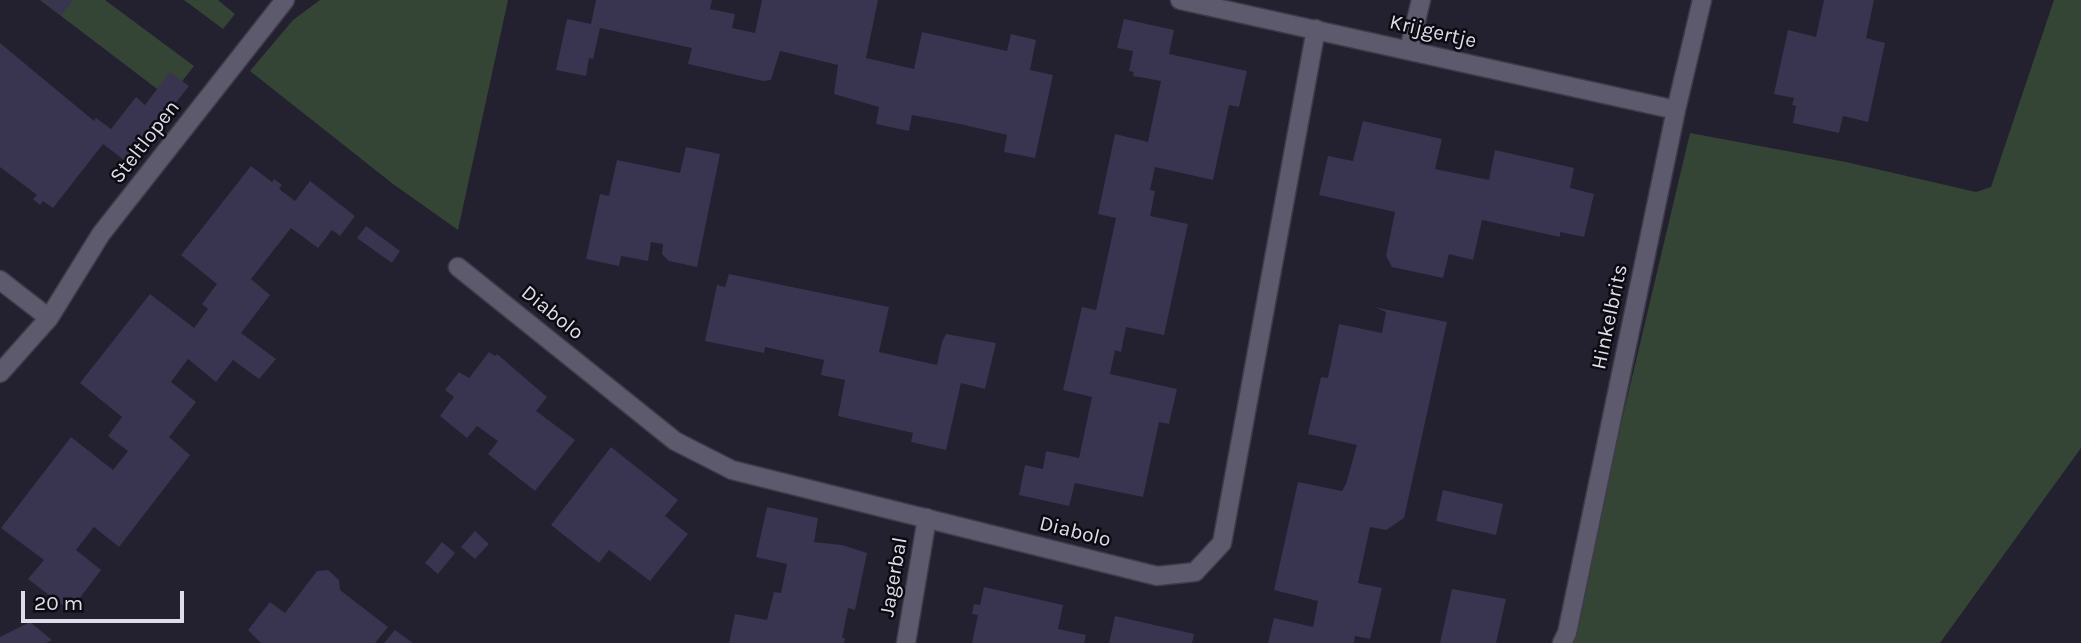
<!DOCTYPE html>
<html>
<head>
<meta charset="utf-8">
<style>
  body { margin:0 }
  #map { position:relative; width:2081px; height:643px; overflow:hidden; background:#232030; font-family:Karla,sans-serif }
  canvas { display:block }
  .scale { position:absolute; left:21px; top:591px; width:163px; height:32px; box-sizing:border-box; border:4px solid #dfdde9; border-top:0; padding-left:9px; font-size:21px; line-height:24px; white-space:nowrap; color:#dfdde9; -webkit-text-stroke:5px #0c0b12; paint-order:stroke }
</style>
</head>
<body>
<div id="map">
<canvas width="2081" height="643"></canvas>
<div class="scale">20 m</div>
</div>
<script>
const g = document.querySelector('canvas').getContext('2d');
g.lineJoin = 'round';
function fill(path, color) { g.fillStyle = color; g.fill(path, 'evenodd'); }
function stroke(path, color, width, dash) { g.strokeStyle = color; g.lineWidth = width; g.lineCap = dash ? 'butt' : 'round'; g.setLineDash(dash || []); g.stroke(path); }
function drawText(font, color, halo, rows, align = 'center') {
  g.font = font + ' Karla,sans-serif'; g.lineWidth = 5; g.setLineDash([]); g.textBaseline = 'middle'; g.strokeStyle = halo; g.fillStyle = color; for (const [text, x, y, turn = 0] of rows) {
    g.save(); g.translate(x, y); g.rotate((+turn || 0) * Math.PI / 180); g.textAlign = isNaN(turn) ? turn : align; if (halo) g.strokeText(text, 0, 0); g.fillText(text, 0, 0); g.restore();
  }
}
const green = new Path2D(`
  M 40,0 L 105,0 L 194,66 L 169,98 Z
  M 184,0 L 218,0 L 235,14 L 223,29 Z
  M 320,0 L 508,0 L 458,230 L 393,184 L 250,71 L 293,20 Z
  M 2054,0 L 2081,0 L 2081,448 L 1940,643 L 1569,643 L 1690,133 L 1846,162 L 1976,192 L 1991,187 Z`);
const building = new Path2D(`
  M 41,0 L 73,0 L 61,15 Z
  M 596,0 L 712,0 L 710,9 L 735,14 L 732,28 L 755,33 L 762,0 L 878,0 L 866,58 L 914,69 L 922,32 L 1007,51 L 1011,34 L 1036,40 L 1030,70 L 1053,75 L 1035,158 L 1004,152 L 1007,135 L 960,124 L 912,115 L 909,131 L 876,124 L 879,107 L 834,94 L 838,65 L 780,51 L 771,80 L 763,81 L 688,64 L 692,48 L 600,28 L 593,59 L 589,58 L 586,76 L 556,70 L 567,19 L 591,24 Z
  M 1824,0 L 1874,0 L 1866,38 L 1885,43 L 1868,122 L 1843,116 L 1839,133 L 1793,123 L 1796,106 L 1792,105 L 1794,98 L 1774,94 L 1788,30 L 1816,37 Z
  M 1124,19 L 1174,30 L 1169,54 L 1247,71 L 1239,107 L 1229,105 L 1213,180 L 1155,167 L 1150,190 L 1155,191 L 1150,216 L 1188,224 L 1164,335 L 1126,327 L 1121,352 L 1115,350 L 1110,374 L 1177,389 L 1169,424 L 1159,422 L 1143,497 L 1075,483 L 1069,506 L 1019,495 L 1025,465 L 1043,469 L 1046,451 L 1079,458 L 1092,397 L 1063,390 L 1082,307 L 1096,310 L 1116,218 L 1098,214 L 1105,181 L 1115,134 L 1148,142 L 1161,81 L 1133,76 L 1134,72 L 1129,71 L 1133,51 L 1117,48 Z
  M 0,43 L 94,121 L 96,118 L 111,129 L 136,97 L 145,105 L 170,72 L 189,86 L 128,163 L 103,144 L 53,208 L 43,201 L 40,205 L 33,199 L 37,195 L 0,167 Z
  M 1363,121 L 1442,139 L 1435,169 L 1489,180 L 1495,150 L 1574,168 L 1570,188 L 1594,194 L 1584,237 L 1560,232 L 1560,237 L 1482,220 L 1473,260 L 1449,254 L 1443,278 L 1392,267 L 1386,256 L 1395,212 L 1319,195 L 1328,156 L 1353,161 Z
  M 686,147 L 720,154 L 697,267 L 669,261 L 662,254 L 663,244 L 651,242 L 648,261 L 621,256 L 619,266 L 586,259 L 600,194 L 609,196 L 617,160 L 680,173 Z
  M 251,166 L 272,182 L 274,179 L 282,185 L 279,189 L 295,201 L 310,181 L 355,216 L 340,236 L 332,230 L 318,248 L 291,228 L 251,279 L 270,295 L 241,333 L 276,359 L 259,379 L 233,360 L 216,382 L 188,359 L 171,382 L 196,402 L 169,437 L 190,455 L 119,547 L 94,527 L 76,550 L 101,570 L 70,611 L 28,579 L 44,560 L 1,528 L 71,437 L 113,470 L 128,451 L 108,436 L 122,417 L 80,383 L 150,294 L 194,328 L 208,309 L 202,304 L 217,284 L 181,255 Z
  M 366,226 L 400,251 L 392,263 L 357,238 Z
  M 729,274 L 889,307 L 879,352 L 937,365 L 942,342 L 946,334 L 996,343 L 985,389 L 961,383 L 946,450 L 911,442 L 913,433 L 838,416 L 845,380 L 821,375 L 824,360 L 765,347 L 764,353 L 705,341 L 717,285 L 725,287 Z
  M 1374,307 L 1447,322 L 1404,518 L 1386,530 L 1370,527 L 1358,583 L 1382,588 L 1370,639 L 1355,636 L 1354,643 L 1268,643 L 1274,618 L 1313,627 L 1318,601 L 1274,590 L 1298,482 L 1342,491 L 1346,484 L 1357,445 L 1308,434 L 1321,377 L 1328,378 L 1339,324 L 1382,333 L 1386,312 Z
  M 489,352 L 495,356 L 497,354 L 547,397 L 536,411 L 575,440 L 535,491 L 488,454 L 498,441 L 477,426 L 467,438 L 440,416 L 454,397 L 445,390 L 459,372 L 469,378 Z
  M 611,447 L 678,500 L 665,516 L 688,534 L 650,581 L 609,550 L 599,563 L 551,525 Z
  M 1443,490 L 1503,504 L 1496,535 L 1436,521 Z
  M 767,507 L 818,518 L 814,542 L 842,545 L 867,553 L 855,610 L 848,608 L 842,638 L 845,638 L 844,643 L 729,643 L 735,614 L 767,620 L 774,592 L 781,593 L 787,564 L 756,557 Z
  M 475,531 L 489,544 L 475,559 L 461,547 Z
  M 442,542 L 455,553 L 438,574 L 425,563 Z
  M 328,570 L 339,580 L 340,590 L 388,627 L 375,643 L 261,643 L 248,630 L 270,602 L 285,613 L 317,571 Z
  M 984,587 L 1063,605 L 1058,629 L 1086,635 L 1084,643 L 972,643 L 978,615 L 972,614 L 974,604 L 980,605 Z
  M 1452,589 L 1506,599 L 1496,643 L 1440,643 Z
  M 1115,616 L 1194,634 L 1192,643 L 1109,643 Z
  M 30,622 L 52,640 L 46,643 L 0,643 L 0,637 Z
  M 395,630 L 413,643 L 384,643 Z`);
const service = new Path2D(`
  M 1409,50 L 1421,0`);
const minor = new Path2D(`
  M 1180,0 L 1676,110
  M 458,267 L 675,441 L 732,470 L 1157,576 L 1195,572 L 1222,543 L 1316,29
  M 0,280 L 49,318 L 0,373
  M 49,318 L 101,234 L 285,0
  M 906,643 L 927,518
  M 1562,643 L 1567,633 L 1676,110 L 1702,0`);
const streetNames = [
  ["Krijgertje",1433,32,13],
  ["Steltlopen",145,142,-52],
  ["Diabolo",552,313,39],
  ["Hinkelbrits",1610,317,-78],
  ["Diabolo",1075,532,14],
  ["Jagerbal",894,577,-80]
];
fill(green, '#344435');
fill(building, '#393450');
stroke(service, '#3f3c4a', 21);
stroke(minor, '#3f3c4a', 21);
stroke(service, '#5d5a6d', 18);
stroke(minor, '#5d5a6d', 18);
drawText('21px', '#dfdde9', '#0c0b12', streetNames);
</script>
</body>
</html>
